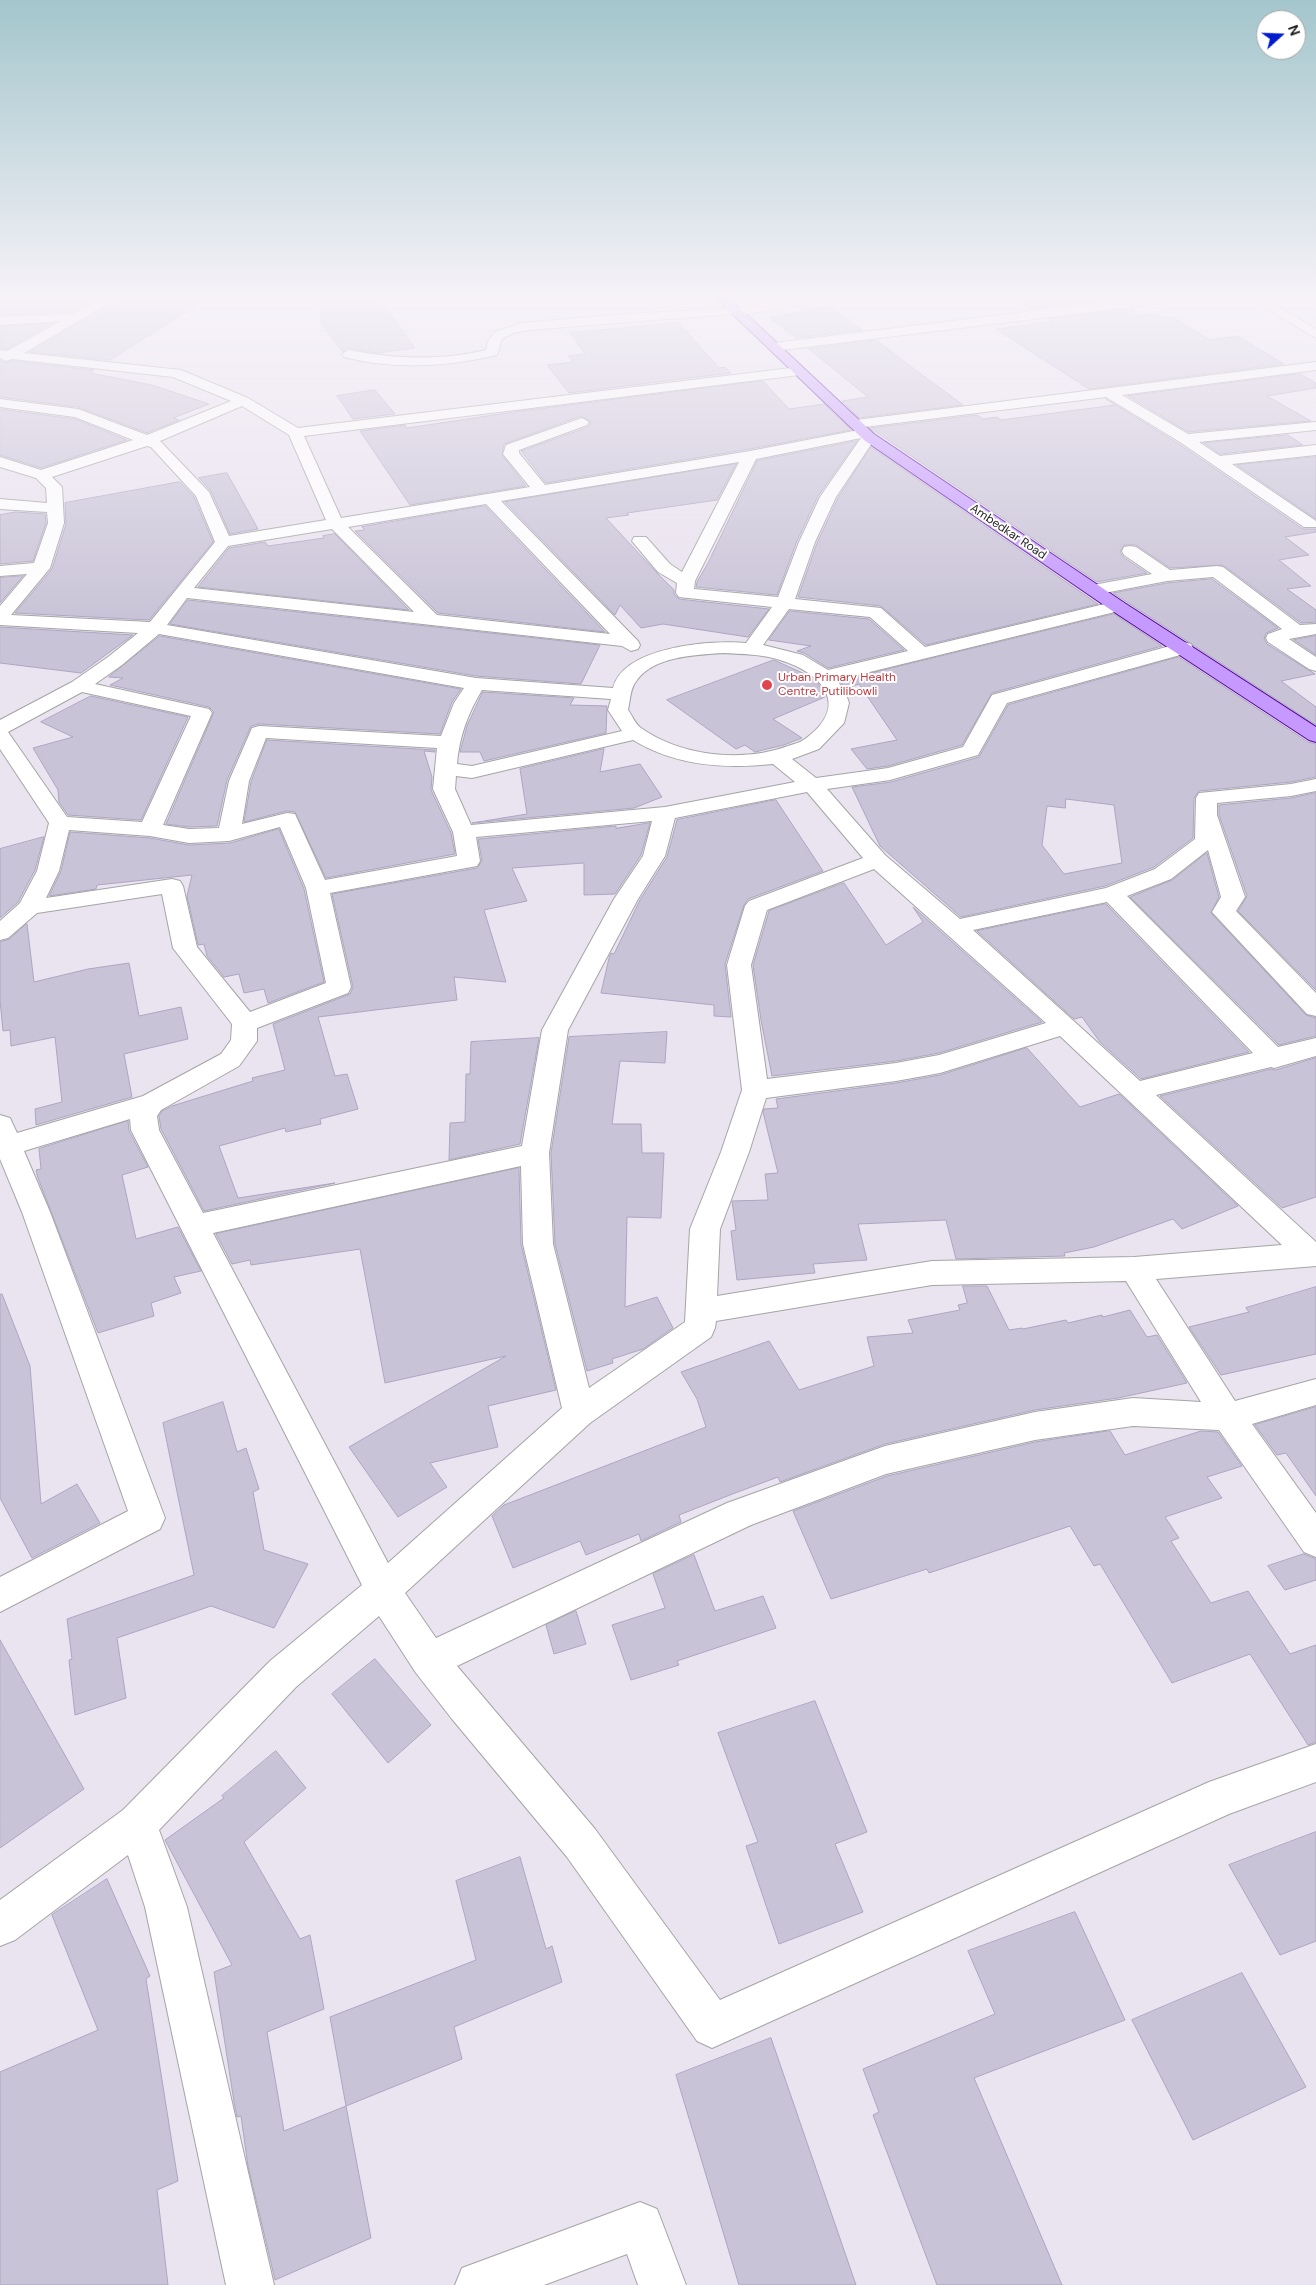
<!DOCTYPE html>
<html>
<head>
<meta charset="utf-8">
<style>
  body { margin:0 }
  #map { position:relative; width:1316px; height:2285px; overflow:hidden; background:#eae3f0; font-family:"DM Sans",sans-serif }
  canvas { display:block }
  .north { position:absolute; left:1256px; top:10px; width:50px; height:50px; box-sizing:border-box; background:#fff; border:1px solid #a5a5a5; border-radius:50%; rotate:70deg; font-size:14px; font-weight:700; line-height:20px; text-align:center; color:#1e1e1e }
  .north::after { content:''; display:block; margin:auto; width:18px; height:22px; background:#001ccc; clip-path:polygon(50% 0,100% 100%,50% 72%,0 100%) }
</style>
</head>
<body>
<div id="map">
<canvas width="1316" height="2285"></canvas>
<div class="north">N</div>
</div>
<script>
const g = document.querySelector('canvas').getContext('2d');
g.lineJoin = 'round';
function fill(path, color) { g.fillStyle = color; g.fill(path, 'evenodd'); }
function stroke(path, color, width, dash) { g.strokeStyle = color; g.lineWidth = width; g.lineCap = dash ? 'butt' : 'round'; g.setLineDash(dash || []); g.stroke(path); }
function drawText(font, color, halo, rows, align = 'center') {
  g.font = font + ' "DM Sans",sans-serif'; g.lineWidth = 4; g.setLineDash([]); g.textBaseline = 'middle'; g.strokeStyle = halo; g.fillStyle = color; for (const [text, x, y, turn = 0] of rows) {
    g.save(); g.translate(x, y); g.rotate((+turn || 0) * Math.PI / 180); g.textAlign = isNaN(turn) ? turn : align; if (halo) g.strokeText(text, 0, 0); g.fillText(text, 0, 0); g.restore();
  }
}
const building = new Path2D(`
  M 0,299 L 96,299 L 73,312 L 0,315 Z
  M 118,299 L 207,299 L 110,360 L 30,352 Z
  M 319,299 L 369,299 L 369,302 L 381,301 L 415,348 L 377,353 L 349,348 L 343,352 L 322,325 Z
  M 1016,299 L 1112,299 L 1032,309 Z
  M 829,306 L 862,330 L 796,338 L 770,318 Z
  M 1133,309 L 1134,316 L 1157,314 L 1163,318 L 1172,317 L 1210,340 L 1237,336 L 1284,364 L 1089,389 L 996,329 L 1053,322 L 1048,319 Z
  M 53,323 L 7,349 L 0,348 L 0,327 Z
  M 679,323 L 719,368 L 725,367 L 731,373 L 569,393 L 547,365 L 573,362 L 568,356 L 585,354 L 571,333 Z
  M 876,340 L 905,362 L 963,405 L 859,418 L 842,401 L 868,397 L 809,349 Z
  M 0,360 L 5,363 L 12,361 L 94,370 L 90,373 L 152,385 L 209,404 L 173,418 L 179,420 L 147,433 L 78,407 L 0,397 Z
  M 1300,374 L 1316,383 L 1316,388 L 1267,396 L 1311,421 L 1188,432 L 1128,396 Z
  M 763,381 L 789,409 L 824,404 L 851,430 L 750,449 L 546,483 L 521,451 L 588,427 L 591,422 L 581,416 L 504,444 L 502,455 L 526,486 L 410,505 L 360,431 L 405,425 L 407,428 L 514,412 Z
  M 375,390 L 395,414 L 353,419 L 337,396 Z
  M 1106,399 L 1179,444 L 1303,529 L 1316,529 L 1316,532 L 1285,537 L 1309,555 L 1279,560 L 1311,586 L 1287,589 L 1316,610 L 1316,622 L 1301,623 L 1223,565 L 1170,568 L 1136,545 L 1124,545 L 1120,552 L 1123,557 L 1147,573 L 1097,582 L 870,428 L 977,415 L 983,419 L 997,417 L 1001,420 L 1115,405 Z
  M 0,409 L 75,419 L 127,440 L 41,468 L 0,455 Z
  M 1288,435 L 1303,445 L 1220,454 L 1204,443 Z
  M 857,441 L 818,496 L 797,541 L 777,595 L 696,587 L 697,582 L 708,563 L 757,461 Z
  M 871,447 L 1098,604 L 926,645 L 881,606 L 798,597 L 817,543 L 838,498 Z
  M 1316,457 L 1316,519 L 1237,465 Z
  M 736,464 L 717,500 L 627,513 L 629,515 L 606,518 L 657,573 L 674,590 L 674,594 L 679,599 L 769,609 L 748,637 L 663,624 L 641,628 L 620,605 L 615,615 L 505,502 Z
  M 227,473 L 258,529 L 230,534 L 211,491 L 199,478 Z
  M 180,482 L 194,497 L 213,542 L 149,620 L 15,613 L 52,569 L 66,524 L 65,503 Z
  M 485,506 L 605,632 L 438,613 L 355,531 L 365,530 L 362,527 Z
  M 16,512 L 45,514 L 46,523 L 33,561 L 0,564 L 0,515 Z
  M 335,534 L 409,610 L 198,587 L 229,548 L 265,542 L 268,546 L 324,538 L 323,536 Z
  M 23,576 L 0,603 L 0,578 Z
  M 1212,579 L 1278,628 L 1266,633 L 1264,639 L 1267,644 L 1315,674 L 1281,681 L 1316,707 L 1316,725 L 1113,593 L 1167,583 Z
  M 188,600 L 600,645 L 581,684 L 476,676 L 170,624 Z
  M 790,611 L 869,619 L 904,650 L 828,668 L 804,653 L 797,651 L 811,646 L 769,640 Z
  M 1114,614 L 1162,646 L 992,693 L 962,745 L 888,766 L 867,769 L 851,749 L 897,740 L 859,684 L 845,689 L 840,681 Z
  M 0,627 L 133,635 L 81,673 L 0,663 Z
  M 160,636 L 461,689 L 452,702 L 440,734 L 259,724 L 251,726 L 227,780 L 217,826 L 189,827 L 166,824 L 214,712 L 209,707 L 110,685 L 123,678 L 109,677 Z
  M 1316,636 L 1316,655 L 1294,640 Z
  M 1179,657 L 1308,742 L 1316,744 L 1316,777 L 1291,782 L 1199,791 L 1194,798 L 1193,838 L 1154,867 L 1105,886 L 961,917 L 880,846 L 852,787 L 891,782 L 979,757 L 1008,705 ZM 1066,799 L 1114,805 L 1122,863 L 1064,874 L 1042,845 L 1047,806 L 1065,808 Z
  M 774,660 L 807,675 L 818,683 L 825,697 L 773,719 L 802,738 L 784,745 L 755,752 L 745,745 L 736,749 L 667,700 Z
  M 483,692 L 574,698 L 570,705 L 607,706 L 606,733 L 484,761 L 480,752 L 460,752 L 467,726 Z
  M 91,696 L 188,717 L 141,820 L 68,815 L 59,802 L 58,790 L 33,748 L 73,737 L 41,722 Z
  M 267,740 L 435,750 L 435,752 L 424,751 L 432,777 L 431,790 L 451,833 L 455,854 L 326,878 L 295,812 L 287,811 L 244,822 L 251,782 Z
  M 604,749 L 600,772 L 640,764 L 662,797 L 634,808 L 472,823 L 527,814 L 520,769 Z
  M 1316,793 L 1316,990 L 1238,911 L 1247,896 L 1219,815 L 1219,805 L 1291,798 Z
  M 776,800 L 823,871 L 748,899 L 744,905 L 725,964 L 731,1017 L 714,1016 L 714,1005 L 601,993 L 609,958 L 611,953 L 614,954 L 640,900 L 667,857 L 677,820 Z
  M 650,823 L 641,855 L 615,894 L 584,895 L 584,863 L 512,868 L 527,901 L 484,910 L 506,982 L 454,977 L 457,1000 L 318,1017 L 335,1076 L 347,1074 L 358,1109 L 320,1119 L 321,1124 L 286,1132 L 285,1128 L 219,1146 L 238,1198 L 335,1183 L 204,1211 L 161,1129 L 159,1116 L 162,1111 L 172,1106 L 253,1081 L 252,1078 L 285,1070 L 273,1024 L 350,994 L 353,987 L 332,894 L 477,868 L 482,861 L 478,839 L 616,826 L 616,828 Z
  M 279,829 L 304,889 L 324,982 L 268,1003 L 264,989 L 244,993 L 239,974 L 224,977 L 207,956 L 204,944 L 198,945 L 187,896 L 192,875 L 97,885 L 96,889 L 49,896 L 61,871 L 70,832 L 150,838 L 189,845 L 230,843 Z
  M 44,837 L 35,870 L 18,902 L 0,918 L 0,849 Z
  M 1207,853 L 1219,897 L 1211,913 L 1306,1015 L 1316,1018 L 1316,1036 L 1279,1045 L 1130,897 L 1172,880 Z
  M 844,883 L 886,945 L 923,922 L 913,907 L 1042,1022 L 939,1053 L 896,1061 L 772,1076 L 761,1020 L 753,965 L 769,911 Z
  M 1106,904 L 1249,1052 L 1141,1079 L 1100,1042 L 1082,1017 L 1074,1019 L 977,931 Z
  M 27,924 L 34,982 L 88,969 L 129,963 L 139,1016 L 181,1007 L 188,1039 L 124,1054 L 132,1097 L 36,1125 L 35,1109 L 62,1102 L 55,1037 L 11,1046 L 10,1030 L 3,1031 L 0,1000 L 0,942 L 9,939 Z
  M 667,1032 L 665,1063 L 620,1061 L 612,1124 L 641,1124 L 642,1153 L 664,1153 L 661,1218 L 627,1217 L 625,1307 L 657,1297 L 673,1328 L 643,1349 L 612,1359 L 613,1363 L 587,1371 L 555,1244 L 551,1153 L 569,1037 Z
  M 539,1038 L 520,1144 L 449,1160 L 450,1123 L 465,1122 L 466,1074 L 470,1074 L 471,1042 Z
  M 1027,1048 L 1080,1107 L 1119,1094 L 1238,1206 L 1182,1229 L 1173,1219 L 1094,1247 L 1064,1253 L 1065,1256 L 956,1259 L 946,1220 L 858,1224 L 867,1260 L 813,1264 L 815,1273 L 737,1280 L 731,1231 L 736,1230 L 732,1201 L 768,1200 L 765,1174 L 778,1173 L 763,1112 L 764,1109 L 778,1108 L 776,1099 L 896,1083 L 940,1075 Z
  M 1316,1058 L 1316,1197 L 1282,1208 L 1160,1096 L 1271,1069 L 1275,1070 Z
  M 128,1121 L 129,1131 L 148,1167 L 122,1175 L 136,1239 L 178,1227 L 201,1271 L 174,1277 L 181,1293 L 151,1303 L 154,1316 L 98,1333 L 38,1178 L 36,1170 L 41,1169 L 39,1149 Z
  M 519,1168 L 521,1244 L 556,1390 L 488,1406 L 498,1447 L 430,1463 L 447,1487 L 398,1517 L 349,1447 L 506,1356 L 385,1383 L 360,1249 L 251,1265 L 250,1260 L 232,1264 L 216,1234 Z
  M 963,1286 L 987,1286 L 1009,1330 L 1022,1328 L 1023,1329 L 1066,1320 L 1068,1323 L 1102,1315 L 1103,1317 L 1130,1310 L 1147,1337 L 1157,1335 L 1187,1383 L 1118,1398 L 1035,1410 L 885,1444 L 780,1482 L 778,1477 L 735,1493 L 679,1515 L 681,1522 L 641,1541 L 639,1534 L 586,1555 L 580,1541 L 513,1568 L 492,1516 L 504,1505 L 706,1427 L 697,1399 L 681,1372 L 769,1341 L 799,1390 L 874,1366 L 867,1337 L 913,1333 L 908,1320 L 960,1310 L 958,1305 L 967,1303 Z
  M 1316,1287 L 1316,1354 L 1221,1375 L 1189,1327 L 1249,1312 L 1246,1308 Z
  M 2,1294 L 30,1366 L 41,1504 L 77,1484 L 100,1523 L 32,1558 L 0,1498 L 0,1295 Z
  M 223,1402 L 237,1452 L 246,1448 L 259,1489 L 253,1492 L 264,1550 L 308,1564 L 274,1628 L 211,1606 L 117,1638 L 126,1698 L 75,1715 L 69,1660 L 72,1659 L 67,1619 L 194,1575 L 163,1423 Z
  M 1316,1407 L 1316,1496 L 1286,1453 L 1277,1455 L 1255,1425 Z
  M 1110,1431 L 1125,1455 L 1201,1431 L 1218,1432 L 1242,1466 L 1207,1477 L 1222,1498 L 1165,1517 L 1179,1538 L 1171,1541 L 1211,1603 L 1248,1591 L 1290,1654 L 1316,1645 L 1316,1742 L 1308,1745 L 1250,1654 L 1172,1683 L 1100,1564 L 1094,1566 L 1070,1526 L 929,1573 L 927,1569 L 831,1599 L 793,1511 L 887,1476 L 1035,1442 Z
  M 1304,1554 L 1316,1559 L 1316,1580 L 1285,1590 L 1268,1566 Z
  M 694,1555 L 715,1611 L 763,1596 L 776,1628 L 677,1661 L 679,1665 L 631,1680 L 612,1625 L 665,1608 L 653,1574 Z
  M 576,1611 L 586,1644 L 554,1654 L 546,1625 Z
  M 0,1640 L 84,1789 L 0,1848 Z
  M 375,1659 L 431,1725 L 388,1763 L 332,1694 Z
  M 815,1701 L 867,1832 L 835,1844 L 863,1912 L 779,1944 L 746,1846 L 758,1842 L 718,1733 Z
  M 276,1751 L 306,1788 L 244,1842 L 300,1939 L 310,1935 L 324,2009 L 267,2032 L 284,2131 L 346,2106 L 371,2238 L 275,2280 L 248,2166 L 241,2116 L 237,2117 L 234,2102 L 214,1972 L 232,1965 L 165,1840 L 224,1798 L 222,1796 Z
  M 1316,1832 L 1316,1941 L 1280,1955 L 1229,1865 Z
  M 520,1857 L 546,1949 L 552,1946 L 562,1982 L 454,2027 L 462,2059 L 346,2106 L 330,2017 L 476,1960 L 456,1881 Z
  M 107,1879 L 150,1976 L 146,1979 L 178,2181 L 157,2190 L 168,2285 L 0,2285 L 0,2072 L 98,2030 L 52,1915 Z
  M 1075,1912 L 1125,2020 L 974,2078 L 1062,2285 L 937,2285 L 873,2115 L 879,2112 L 863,2069 L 995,2014 L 968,1951 Z
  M 1242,1973 L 1306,2087 L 1193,2140 L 1132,2020 Z
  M 771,2038 L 856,2285 L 739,2285 L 676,2075 Z`);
const minor = new Path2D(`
  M 100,299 L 116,299 L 24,353 L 181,370 L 248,398 L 298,428 L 799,367 L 806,371 L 799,375 L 304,436 L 341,518 L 530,487 L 503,454 L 506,445 L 582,418 L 589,422 L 587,425 L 519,450 L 519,453 L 545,485 L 750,451 L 864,429 L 869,430 L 876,437 L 836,497 L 815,542 L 795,599 L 881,608 L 925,647 L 1117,601 L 1123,602 L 1126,606 L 1123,610 L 837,680 L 846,694 L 849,703 L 844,723 L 819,749 L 792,759 L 816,778 L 888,768 L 963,747 L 992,695 L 1177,644 L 1184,642 L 1191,644 L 1193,648 L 1191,652 L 1007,703 L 978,755 L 890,780 L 827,789 L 885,855 L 960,919 L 1106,888 L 1155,869 L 1195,839 L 1196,798 L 1199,793 L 1291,784 L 1316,779 L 1316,791 L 1291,796 L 1217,803 L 1217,815 L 1245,897 L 1236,911 L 1316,993 L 1316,1016 L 1307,1014 L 1212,912 L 1221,897 L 1208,850 L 1171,879 L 1127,896 L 1278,1047 L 1316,1038 L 1316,1056 L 1274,1068 L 1271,1067 L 1156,1095 L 1316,1242 L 1316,1266 L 1156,1279 L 1235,1401 L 1316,1379 L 1316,1405 L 1252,1424 L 1316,1513 L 1316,1557 L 1304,1552 L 1219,1430 L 1133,1426 L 1035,1440 L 886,1474 L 751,1525 L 457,1666 L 595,1829 L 720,2000 L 1209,1782 L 1316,1744 L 1316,1782 L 1229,1814 L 712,2048 L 697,2041 L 567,1857 L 452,1719 L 416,1673 L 379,1616 L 296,1687 L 159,1830 L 187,1907 L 274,2285 L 226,2285 L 145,1907 L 128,1855 L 15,1940 L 0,1946 L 0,1900 L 123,1810 L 270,1661 L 362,1585 L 131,1130 L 130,1119 L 24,1151 L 50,1212 L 165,1518 L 160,1529 L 0,1612 L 0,1577 L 128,1511 L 22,1212 L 0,1159 L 0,1115 L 10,1118 L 17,1133 L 143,1096 L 221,1054 L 231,1040 L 232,1024 L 173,948 L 162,894 L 37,913 L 8,938 L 0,940 L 0,921 L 20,903 L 37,871 L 49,823 L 0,749 L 0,720 L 72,682 L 108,657 L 138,633 L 0,625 L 0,606 L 27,574 L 0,576 L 0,566 L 34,563 L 48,523 L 47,512 L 0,509 L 0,499 L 47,503 L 46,488 L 36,478 L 0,467 L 0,457 L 41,470 L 133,440 L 75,417 L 0,407 L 0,399 L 78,409 L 147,435 L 231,401 L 173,377 L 12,359 L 6,361 L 0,358 L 0,350 L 7,351 L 61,321 L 0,325 L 0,317 L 74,314 ZM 242,406 L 289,435 L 326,520 L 229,536 L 209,492 L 160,441 ZM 861,438 L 820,497 L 799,542 L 778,597 L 694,589 L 695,581 L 756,459 ZM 147,446 L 151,447 L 196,496 L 215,542 L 150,622 L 11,615 L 50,568 L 64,523 L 62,487 L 52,477 ZM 739,462 L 682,572 L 670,564 L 646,537 L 634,537 L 632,541 L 658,572 L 677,583 L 676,593 L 679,597 L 772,607 L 746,643 C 712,640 624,646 613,688 L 476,678 L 167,625 L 187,598 L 622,646 L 631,651 L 638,649 L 640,645 L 638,641 L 501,501 ZM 486,504 L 610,634 L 437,615 L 348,527 ZM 332,529 L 414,612 L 194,588 L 228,546 ZM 789,609 L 870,617 L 908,651 L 828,670 L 803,655 L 763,645 ZM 159,634 L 464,688 L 454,703 L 441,736 L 259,726 L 252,728 L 229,781 L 219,828 L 189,829 L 163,825 L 212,713 L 209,709 L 95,684 L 122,665 ZM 723,653 C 742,654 762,654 780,660 C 823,673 851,706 805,739 C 800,743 793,744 788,746 C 742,763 681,756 641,728 C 635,724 632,715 628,710 C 630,702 630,690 635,683 C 651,656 695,655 723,653 ZM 482,690 L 611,699 L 608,710 L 622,731 L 472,766 L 457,764 C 459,737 468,713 482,690 ZM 82,692 L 191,716 L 142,822 L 67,817 L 8,732 ZM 266,738 L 437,748 L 433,789 L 453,832 L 457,856 L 325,880 L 295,814 L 287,813 L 242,824 L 249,781 ZM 633,740 C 676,766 724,769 773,764 L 795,782 L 665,807 L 471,825 L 455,789 L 456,776 L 472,778 ZM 807,792 L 863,858 L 749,901 L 745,906 L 727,965 L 742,1090 L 721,1152 L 690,1229 L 685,1322 L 589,1388 L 553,1244 L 549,1153 L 568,1030 L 638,899 L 665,856 L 675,818 ZM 652,821 L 643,856 L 614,899 L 542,1030 L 522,1146 L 203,1213 L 159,1130 L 157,1116 L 161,1110 L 239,1066 L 257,1041 L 257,1028 L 348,993 L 351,987 L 330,893 L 477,866 L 480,861 L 476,837 ZM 280,827 L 306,888 L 326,983 L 250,1012 L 197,947 L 183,886 L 180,881 L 172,879 L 46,898 L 59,871 L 69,830 L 150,836 L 189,843 L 229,841 ZM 874,869 L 1046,1023 L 939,1055 L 896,1063 L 767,1079 L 751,965 L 767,910 ZM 1107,902 L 1253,1053 L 1140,1081 L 973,930 ZM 1060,1036 L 1282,1245 L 1134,1257 L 932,1261 L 717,1296 L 720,1229 L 749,1152 L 766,1098 L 896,1081 L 940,1073 ZM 521,1166 L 523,1244 L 562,1408 L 388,1563 L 213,1233 ZM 1126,1281 L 1201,1402 L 1133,1398 L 1035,1412 L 885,1446 L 727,1503 L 436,1638 L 405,1593 L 590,1423 L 711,1337 L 715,1328 L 716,1321 L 932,1285 Z
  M 787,299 L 816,299 L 810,303 L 737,316 L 732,314 L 528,330 L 513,333 L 502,339 L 497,355 C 446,367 395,370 344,357 L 342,354 L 349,350 C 395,359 440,361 486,350 L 488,341 L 495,332 L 522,323 L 623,314 L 741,308 Z
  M 1130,299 L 1169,299 L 1163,303 L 774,351 L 767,347 L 774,343 Z
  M 1250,299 L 1265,299 L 1316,329 L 1316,338 Z
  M 1316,362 L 1316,370 L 1122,395 L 1188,434 L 1316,422 L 1316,430 L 1199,442 L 1220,456 L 1316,445 L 1316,455 L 1232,464 L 1316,521 L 1316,527 L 1304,527 L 1180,442 L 1106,397 L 856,428 L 849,424 L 856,420 Z
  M 1130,546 L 1136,547 L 1170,570 L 1217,566 L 1223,567 L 1300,625 L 1316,624 L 1316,634 L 1289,639 L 1316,657 L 1316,671 L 1309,669 L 1268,642 L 1266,638 L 1268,634 L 1282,629 L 1213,577 L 1167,581 L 1094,595 L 1088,594 L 1085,590 L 1088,586 L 1152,574 L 1124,555 L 1122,551 L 1124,547 Z
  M 640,2202 L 657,2209 L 686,2285 L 638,2285 L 627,2254 L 544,2285 L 455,2285 L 462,2268 Z`);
const major = new Path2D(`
  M 717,299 L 730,299 L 874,434 L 1123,602 L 1316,727 L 1316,742 L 1309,740 L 1111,610 L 864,440 Z`);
const markers = [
  [767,685,6,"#e0444e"]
];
const farStreetnames = [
  ["Ambedkar Road",1008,532,34]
];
const farHealthnames = [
  ["Urban Primary Health",778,678],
  ["Centre, Putilibowli",778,692]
];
fill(building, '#c9c3d7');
stroke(building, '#aea5c2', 1);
stroke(minor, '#a5a5a5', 2);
stroke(major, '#510098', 2);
fill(minor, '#fff');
fill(major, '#c599ff');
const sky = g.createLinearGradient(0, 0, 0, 619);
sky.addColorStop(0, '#a3c6cc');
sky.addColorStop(0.48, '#f6f2f8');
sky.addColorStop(1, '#f6f2f800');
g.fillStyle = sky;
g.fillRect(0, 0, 1316, 619);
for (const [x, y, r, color] of markers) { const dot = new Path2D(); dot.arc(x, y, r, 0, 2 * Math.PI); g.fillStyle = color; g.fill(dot); stroke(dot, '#fff', 2); }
drawText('12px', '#1e1e1e', '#fff', farStreetnames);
drawText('12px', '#be3a42', '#fff', farHealthnames, 'left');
</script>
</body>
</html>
